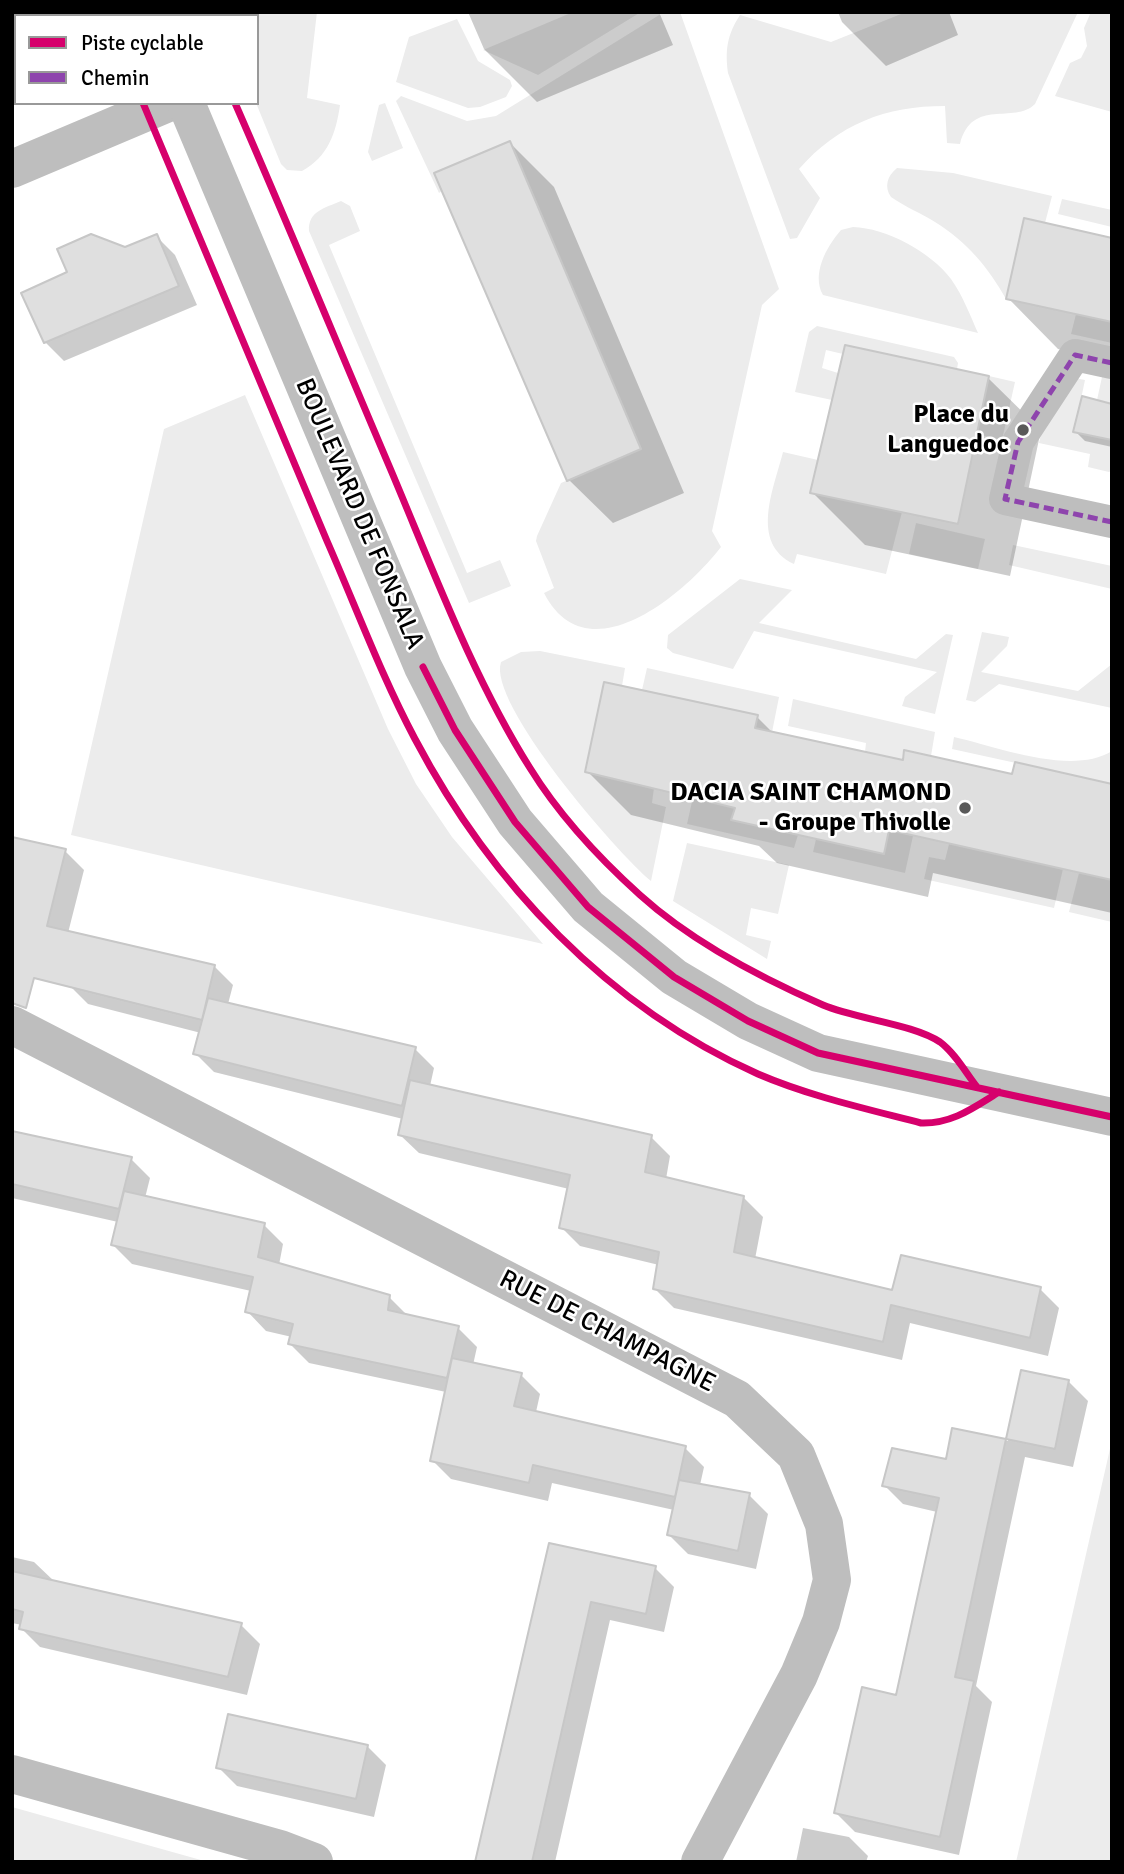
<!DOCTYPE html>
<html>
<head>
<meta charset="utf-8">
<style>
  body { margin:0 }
  #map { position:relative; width:1124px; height:1874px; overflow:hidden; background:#fff; font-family:Signika,sans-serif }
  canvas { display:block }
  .frame { position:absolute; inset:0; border:14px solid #000; pointer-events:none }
  .legend { position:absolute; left:14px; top:14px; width:245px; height:91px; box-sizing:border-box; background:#fff; border:2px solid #999; margin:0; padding:9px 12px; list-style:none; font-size:21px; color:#000 }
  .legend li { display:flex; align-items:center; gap:14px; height:35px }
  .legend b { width:35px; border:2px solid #999 }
</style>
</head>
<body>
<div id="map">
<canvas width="1124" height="1874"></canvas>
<div class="frame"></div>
<ul class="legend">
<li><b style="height:9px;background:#d6006c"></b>Piste cyclable</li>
<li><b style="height:9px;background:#8e44ad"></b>Chemin</li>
</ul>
</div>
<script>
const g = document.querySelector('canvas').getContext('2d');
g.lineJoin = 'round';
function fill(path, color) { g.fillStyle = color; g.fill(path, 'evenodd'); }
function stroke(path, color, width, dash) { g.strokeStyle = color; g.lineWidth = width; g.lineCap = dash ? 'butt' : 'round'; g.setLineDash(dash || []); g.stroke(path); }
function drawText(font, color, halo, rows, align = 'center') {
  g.font = font + ' Signika,sans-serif'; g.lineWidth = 5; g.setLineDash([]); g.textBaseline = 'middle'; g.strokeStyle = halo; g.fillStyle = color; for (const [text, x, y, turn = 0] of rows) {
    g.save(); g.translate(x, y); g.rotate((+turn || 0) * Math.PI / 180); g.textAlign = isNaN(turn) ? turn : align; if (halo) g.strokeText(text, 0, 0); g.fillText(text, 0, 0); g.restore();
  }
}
const green = new Path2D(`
  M 218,12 L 317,12 L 307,98 L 340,105 C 336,133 328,157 302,171 L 287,170 L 281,164 L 256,103 L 257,16 L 219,16 Z
  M 573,12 L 641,12 L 538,75 L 483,50 Z
  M 664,12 L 680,12 L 779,289 L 762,305 L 712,531 L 721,547 C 685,594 587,677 544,593 L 554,588 L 536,541 L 537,536 L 561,483 L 641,449 L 511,142 L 439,193 L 396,101 L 401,96 L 467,121 L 496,116 Z
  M 906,12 L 1078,12 L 1035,104 C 1014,125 972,97 960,144 L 947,143 L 945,106 C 885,106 839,124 799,169 L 820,198 L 797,238 L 790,239 L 728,73 C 725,50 727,35 740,15 L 831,42 Z
  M 1091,12 L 1112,12 L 1112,112 L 1055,96 L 1070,63 L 1081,58 L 1087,46 L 1084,28 Z
  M 457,19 L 478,61 L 510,80 L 512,86 L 506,97 L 480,107 L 468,108 L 396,82 L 409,37 Z
  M 385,103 L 403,148 L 372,161 L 368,152 L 379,105 Z
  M 897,168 L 953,173 L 1052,196 L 1045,223 L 1024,218 L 1006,299 C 988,267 967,242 935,222 C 921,213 905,207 891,197 C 884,187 887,176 897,168 Z
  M 1062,199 L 1112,210 L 1112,227 L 1058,214 Z
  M 341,201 L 350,206 L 360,231 L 329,245 L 467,573 L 500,560 L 511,586 L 469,603 L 309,231 C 308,211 325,208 341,201 Z
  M 853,227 C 886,228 931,252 951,279 C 963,296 970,315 978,333 L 823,295 C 811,274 827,246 841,230 Z
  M 1076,314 L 1112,322 L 1112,343 L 1071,334 Z
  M 817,326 L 954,357 L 958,363 L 957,369 L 845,345 L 843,354 L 826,350 L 822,368 L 838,373 L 832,400 L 795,392 L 809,332 Z
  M 989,376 L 1015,382 L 1002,440 L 977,434 Z
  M 1102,377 L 1112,379 L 1112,404 L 1097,400 Z
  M 1074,378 L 1085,380 L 1074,432 L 1109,440 L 1112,431 L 1112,470 L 1109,472 L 1088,467 L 1090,454 L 1039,443 L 1043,425 Z
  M 245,395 L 388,729 L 416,784 L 452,837 L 543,944 L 71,835 L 164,429 Z
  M 783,452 L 818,460 L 902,512 L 886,574 L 797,554 L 794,564 C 749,543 774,488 783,452 Z
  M 916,523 L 985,539 L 978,569 L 909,554 Z
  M 1013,545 L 1112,566 L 1112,589 L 1009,565 Z
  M 740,579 L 792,590 L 759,623 L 916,659 L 946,634 L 953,635 L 935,714 L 902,706 L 905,697 L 937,672 L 754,631 L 733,669 L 673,653 L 667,648 L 668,635 Z
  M 982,632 L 1009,637 L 1007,646 L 981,672 L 1078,691 L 1112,664 L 1112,708 L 999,684 L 975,702 L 966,700 Z
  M 540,651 L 625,668 L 622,686 L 604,682 L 585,772 L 654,788 L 652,803 L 666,807 L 651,881 C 617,853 487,703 501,662 L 521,652 Z
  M 647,668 L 779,697 L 772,732 L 755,728 L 757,715 L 642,690 Z
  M 793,699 L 935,732 L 931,756 L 905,750 L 903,760 L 865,752 L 866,743 L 788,726 Z
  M 954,737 C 998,747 1072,776 1112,751 L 1112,784 L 952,749 Z
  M 693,797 L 735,808 L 732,820 L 798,835 L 794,848 L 687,824 Z
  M 889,830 L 913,836 L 905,873 L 813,852 L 816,839 L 884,854 Z
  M 687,843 L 789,865 L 778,914 L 751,908 L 746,935 L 771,941 L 767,959 L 673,901 Z
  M 949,844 L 1063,869 L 1054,908 L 924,879 L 929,857 L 945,860 Z
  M 1079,873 L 1112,880 L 1112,922 L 1069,912 Z
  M 1112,1440 L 1112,1862 L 1016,1862 Z
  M 12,1807 L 208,1862 L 12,1862 Z`);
const shadow = new Path2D(`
  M 12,12 L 62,12 L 64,16 L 16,16 L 16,85 L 12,87 Z
  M 468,12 L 659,12 L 673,45 L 537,102 L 484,49 Z
  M 838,12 L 949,12 L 958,35 L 886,66 L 842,22 Z
  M 510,143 L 554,187 L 684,493 L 613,523 L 569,480 Z
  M 156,236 L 175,255 L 197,305 L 64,361 L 45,342 L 69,273 Z
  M 1112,240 L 1112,360 L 1058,349 L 1008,298 Z
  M 988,378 L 1041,430 L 1010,576 L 865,545 L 812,492 Z
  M 1112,405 L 1112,447 L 1085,441 L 1075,431 Z
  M 757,717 L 774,734 L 904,762 L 1112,786 L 1112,913 L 933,873 L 928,897 L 777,863 L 759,846 L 631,815 L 587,771 Z
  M 65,851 L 84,870 L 68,933 L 214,966 L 233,985 L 228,1004 L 415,1049 L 434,1068 L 430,1086 L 651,1137 L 670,1156 L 666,1179 L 744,1198 L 763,1217 L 755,1259 L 894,1293 L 1040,1289 L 1059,1308 L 1048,1356 L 910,1323 L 902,1360 L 674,1308 L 655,1289 L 659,1265 L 580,1246 L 561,1227 L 569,1189 L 419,1153 L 399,1134 L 403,1119 L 214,1072 L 195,1053 L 201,1033 L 88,1004 L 59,975 L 12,964 Z
  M 12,1132 L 131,1159 L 150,1178 L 145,1198 L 264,1225 L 283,1244 L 279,1265 L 389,1297 L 409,1317 L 458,1328 L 477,1347 L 473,1365 L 521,1375 L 540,1394 L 536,1412 L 685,1448 L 704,1467 L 700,1485 L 749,1495 L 768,1514 L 756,1569 L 688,1554 L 669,1535 L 674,1510 L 552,1483 L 548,1501 L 451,1479 L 432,1460 L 446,1392 L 309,1363 L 290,1344 L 292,1337 L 266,1331 L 247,1311 L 251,1291 L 132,1264 L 113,1245 L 118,1222 L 12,1198 Z
  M 1022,1372 L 1069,1382 L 1088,1401 L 1073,1467 L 1025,1457 L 976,1686 L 992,1702 L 959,1855 L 855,1832 L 836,1813 L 897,1697 L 937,1512 L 903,1504 L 884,1485 L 947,1461 L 953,1430 L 1008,1441 Z
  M 551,1545 L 655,1568 L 674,1587 L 664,1632 L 610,1620 L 555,1862 L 477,1862 Z
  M 12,1557 L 34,1562 L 55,1582 L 241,1625 L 260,1644 L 247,1695 L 40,1647 L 21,1628 L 22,1625 L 12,1623 Z
  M 367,1746 L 386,1765 L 374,1817 L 237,1786 L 218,1767 Z
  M 803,1828 L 849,1837 L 868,1856 L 866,1862 L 796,1862 Z`);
const building = new Path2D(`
  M 510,141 L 641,449 L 567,481 L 434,173 Z
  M 1024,218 L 1112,238 L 1112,322 L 1006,299 Z
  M 91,234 L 125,247 L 157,234 L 179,286 L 44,343 L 21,293 L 67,272 L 57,249 Z
  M 845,345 L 989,376 L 958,524 L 810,493 Z
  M 1082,396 L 1112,404 L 1112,440 L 1073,432 Z
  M 604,682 L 758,715 L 755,728 L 903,760 L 904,750 L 1012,774 L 1015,762 L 1112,784 L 1112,880 L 889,830 L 884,854 L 731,820 L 735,808 L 585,772 Z
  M 12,837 L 66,849 L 47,926 L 215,965 L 202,1020 L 34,978 L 26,1008 L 12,1003 Z
  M 208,998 L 416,1047 L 402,1106 L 193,1054 Z
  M 410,1080 L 652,1135 L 645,1172 L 744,1196 L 734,1252 L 892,1290 L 901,1255 L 1041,1287 L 1030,1338 L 891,1305 L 883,1342 L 653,1289 L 659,1252 L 559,1228 L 570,1175 L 398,1135 Z
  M 12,1131 L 132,1157 L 119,1209 L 12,1184 Z
  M 124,1191 L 265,1223 L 258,1257 L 390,1295 L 388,1310 L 459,1326 L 447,1378 L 288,1344 L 293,1324 L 245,1312 L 253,1277 L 111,1245 Z
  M 452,1358 L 522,1373 L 514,1406 L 686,1446 L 675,1497 L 533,1465 L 529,1483 L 430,1461 Z
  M 1021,1370 L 1069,1380 L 1055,1449 L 1006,1439 Z
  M 952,1428 L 1006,1439 L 955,1677 L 974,1681 L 940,1837 L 834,1813 L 862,1687 L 896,1695 L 939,1498 L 882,1486 L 892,1448 L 946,1459 Z
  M 679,1480 L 750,1493 L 738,1551 L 667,1535 Z
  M 549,1543 L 656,1566 L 646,1614 L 591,1602 L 532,1862 L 475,1862 Z
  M 12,1571 L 242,1623 L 228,1677 L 19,1629 L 23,1612 L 12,1609 Z
  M 228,1714 L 368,1745 L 356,1799 L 216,1768 Z`);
const pedestrian = new Path2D(`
  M 1112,363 L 1075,355 L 1018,442 L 1005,499 L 1112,522`);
const minor = new Path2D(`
  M 12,169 L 168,103
  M 12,1025 L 737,1399 L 796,1455 L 824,1524 L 832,1580 L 821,1622 L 799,1675 L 700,1862
  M 12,1774 L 280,1849 L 314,1862`);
const tertiary = new Path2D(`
  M 148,12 L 149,16
  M 186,103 L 423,667 L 455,730 L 515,822 L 588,907 L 674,977 L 748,1021 L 818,1053 L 1112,1117`);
const quiet = new Path2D(`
  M 1112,363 L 1075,355 L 1018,442 L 1005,499 L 1112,522`);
const cycleway = new Path2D(`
  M 143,103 C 205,249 265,395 327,541 C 356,607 381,675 415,739 C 491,883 608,1007 758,1074 C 809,1096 867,1109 921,1123 C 952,1124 973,1108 999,1092
  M 235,103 C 288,224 338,346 390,468 C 432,567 472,676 530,768 C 559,815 599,858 640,895 C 692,942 759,977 823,1005 C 856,1019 913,1024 940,1042 C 955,1053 966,1073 977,1087
  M 423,667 L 455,730 L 515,822 L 588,907 L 674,977 L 748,1021 L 818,1053 L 1112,1117`);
const markers = [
  [1023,430,7,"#595959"],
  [965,808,7,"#595959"]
];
const poiNames = [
  ["Place du",1009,415],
  ["Languedoc",1009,445],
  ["DACIA SAINT CHAMOND",951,793],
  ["- Groupe Thivolle",951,823]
];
const streetNames = [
  ["BOULEVARD DE FONSALA",359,514,67],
  ["RUE DE CHAMPAGNE",607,1332,27]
];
fill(green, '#ececec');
fill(shadow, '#0003');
fill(building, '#dfdfdf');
stroke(building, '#c7c7c7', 2);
stroke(pedestrian, '#bebebe', 32);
stroke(minor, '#bebebe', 38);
stroke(tertiary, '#bebebe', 38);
stroke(quiet, '#8e44ad', 5, [10, 5]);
stroke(cycleway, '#d6006c', 7);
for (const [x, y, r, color] of markers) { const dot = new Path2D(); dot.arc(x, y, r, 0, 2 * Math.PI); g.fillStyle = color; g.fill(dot); stroke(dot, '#fff', 2.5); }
drawText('bold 26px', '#000', '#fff', poiNames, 'right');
drawText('26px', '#000', '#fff', streetNames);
</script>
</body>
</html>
